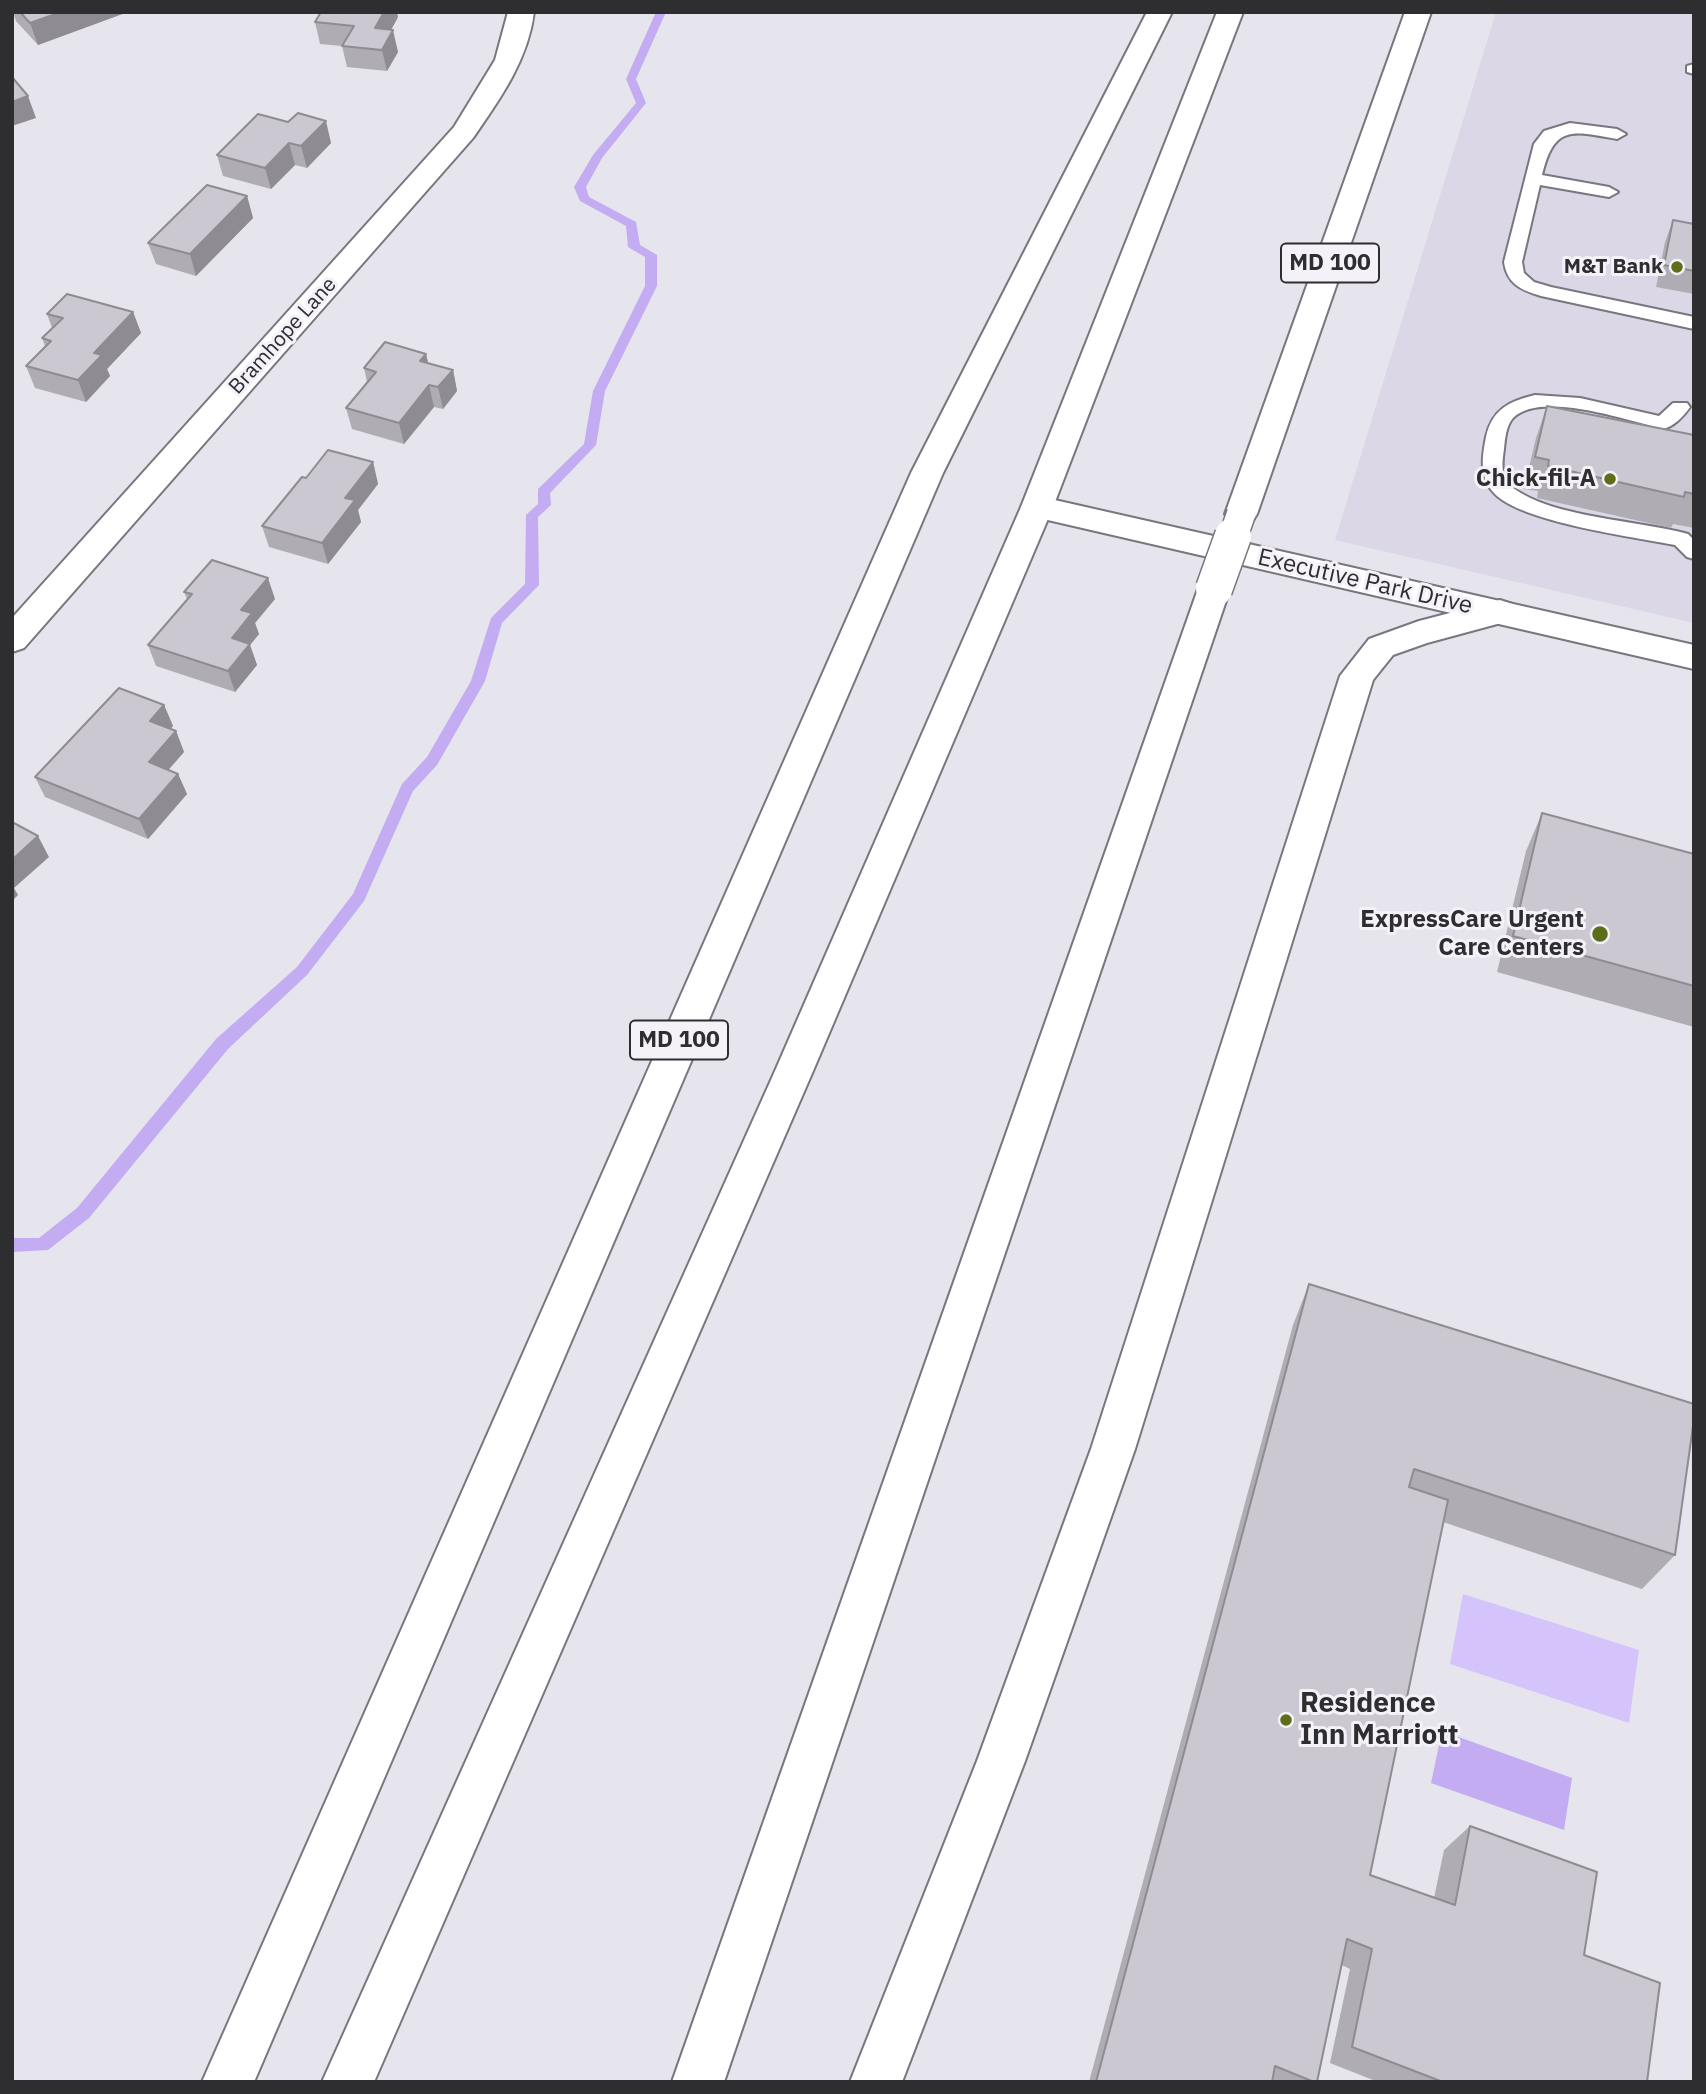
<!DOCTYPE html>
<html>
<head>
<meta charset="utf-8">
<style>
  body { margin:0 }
  #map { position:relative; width:1706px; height:2094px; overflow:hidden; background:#e6e4ec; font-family:"IBM Plex Sans",sans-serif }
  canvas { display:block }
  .frame { position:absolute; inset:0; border:14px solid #2e2d30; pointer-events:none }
</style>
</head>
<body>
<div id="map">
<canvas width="1706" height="2094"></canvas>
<div class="frame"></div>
</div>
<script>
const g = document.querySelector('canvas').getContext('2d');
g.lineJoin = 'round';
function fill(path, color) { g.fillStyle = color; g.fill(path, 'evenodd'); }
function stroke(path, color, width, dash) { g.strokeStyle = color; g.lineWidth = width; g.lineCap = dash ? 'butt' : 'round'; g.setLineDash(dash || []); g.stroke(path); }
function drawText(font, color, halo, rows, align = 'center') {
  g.font = font + ' "IBM Plex Sans",sans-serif'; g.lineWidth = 6; g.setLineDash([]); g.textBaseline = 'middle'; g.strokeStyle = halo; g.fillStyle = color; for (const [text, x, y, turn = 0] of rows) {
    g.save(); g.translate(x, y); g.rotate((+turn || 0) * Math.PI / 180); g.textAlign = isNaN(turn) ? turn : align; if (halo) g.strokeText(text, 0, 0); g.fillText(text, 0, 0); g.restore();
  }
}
const built = new Path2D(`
  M 1496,12 L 1694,12 L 1694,623 L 1335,540 Z`);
const green = new Path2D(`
  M 1463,1594 L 1639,1650 L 1629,1723 L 1450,1664 Z`);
const water = new Path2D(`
  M 1442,1731 L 1572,1778 L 1564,1830 L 1431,1783 Z`);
const stream = new Path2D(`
  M 656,12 L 666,12 L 636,79 L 646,103 L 602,158 L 586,187 L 589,197 L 636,222 L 640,245 L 657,255 L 657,286 L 605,391 L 596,445 L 550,493 L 551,505 L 538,517 L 539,585 L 502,623 L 485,681 L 437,765 L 413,791 L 364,901 L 307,975 L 228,1049 L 89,1218 L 48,1250 L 12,1252 L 12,1238 L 39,1238 L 77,1208 L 216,1039 L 297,967 L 353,894 L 402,784 L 427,757 L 471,681 L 491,618 L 525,584 L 526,515 L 538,504 L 538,489 L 584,444 L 593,391 L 645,286 L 645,257 L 628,247 L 626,226 L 580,201 L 574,187 L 593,155 L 636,103 L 626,79 Z`);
const lane = new Path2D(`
  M 1694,64 L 1694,74 L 1687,72 L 1687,66 Z
  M 1570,123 L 1617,129 L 1626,134 L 1617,139 C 1573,131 1554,124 1542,175 L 1609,187 L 1618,192 L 1609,197 L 1540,185 L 1522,262 L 1524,273 L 1534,282 L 1551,287 L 1694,317 L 1694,329 L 1541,296 C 1521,290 1507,284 1504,262 L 1534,144 L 1544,131 Z
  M 1535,395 L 1580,398 L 1659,416 L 1673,403 L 1687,403 L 1690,407 C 1684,416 1673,427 1663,429 C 1629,421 1541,390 1513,418 C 1506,426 1505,439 1504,449 C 1502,463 1500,479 1513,488 C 1554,518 1638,520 1688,534 L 1694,540 L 1694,559 L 1687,557 L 1675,545 C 1634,537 1520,522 1494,493 C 1479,477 1482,457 1486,437 C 1492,409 1510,401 1535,395 Z`);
const street = new Path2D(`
  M 508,12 L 534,12 C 528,60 500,99 473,138 L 24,648 L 12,652 L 12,618 L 454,127 L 495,60 Z
  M 1037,496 L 1694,645 L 1694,669 L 1026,515 L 1021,507 L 1026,499 Z`);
const highway = new Path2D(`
  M 1147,12 L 1172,12 L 943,473 L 254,2082 L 202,2082 L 911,473 Z
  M 1217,12 L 1243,12 L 1053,507 L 813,1071 L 374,2082 L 322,2082 L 775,1071 L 1021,507 Z
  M 1405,12 L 1431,12 L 1257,514 L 1252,522 L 1241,525 L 1230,522 L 1225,514 Z
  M 1214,578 L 1226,581 L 1230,589 L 724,2082 L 672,2082 L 1198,589 L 1202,581 Z
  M 1500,600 L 1512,604 L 1516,612 L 1512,620 L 1427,643 L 1393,655 L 1373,680 L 1135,1449 L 1025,1761 L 902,2082 L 850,2082 L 977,1761 L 1091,1449 L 1340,676 L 1369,639 L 1419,621 Z`);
const highwayBridgeFar1 = new Path2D(`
  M 1233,537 L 1241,514`);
const highwayBridge = new Path2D(`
  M 1214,589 L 1233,536`);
const wall = new Path2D(`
  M 13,12 L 125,12 L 125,13 L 38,45 L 16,21 Z
  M 398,17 L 391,30 L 398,52 L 387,71 L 347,67 L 342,46 L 320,44 L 315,22 Z
  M 288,122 L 331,143 L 307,168 L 295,165 L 271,189 L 223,176 L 217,155 Z
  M 247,196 L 253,218 L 196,276 L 156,264 L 148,243 Z
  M 1673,220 L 1694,224 L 1694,294 L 1656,287 L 1665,242 Z
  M 133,312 L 141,333 L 107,369 L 110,376 L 86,402 L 35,388 L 26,366 L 45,346 L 42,338 L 52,328 L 47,314 Z
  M 426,354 L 428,363 L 453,370 L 457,391 L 443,409 L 434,407 L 404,444 L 352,429 L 346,408 L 367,382 L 364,368 Z
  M 1547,406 L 1694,435 L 1694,528 L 1673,524 L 1671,528 L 1537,498 L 1538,491 L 1524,489 L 1536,438 Z
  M 373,462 L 378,484 L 358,510 L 361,522 L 328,564 L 269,547 L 262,526 L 306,478 Z
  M 184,592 L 275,599 L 255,623 L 259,634 L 250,645 L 257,665 L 235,692 L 156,666 L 148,645 L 187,599 Z
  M 164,705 L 173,726 L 170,729 L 176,731 L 184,752 L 168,770 L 178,774 L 187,794 L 148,839 L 45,797 L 35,777 Z
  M 1542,813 L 1694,854 L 1694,1027 L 1497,972 L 1526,851 Z
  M 1309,1284 L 1675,1555 L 1642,1589 L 1443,1522 L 1370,1875 L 1434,1898 L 1444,1850 L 1470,1826 L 1584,1955 L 1647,2082 L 1378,2082 L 1330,2063 L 1350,1969 L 1342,1965 L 1317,2082 L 1089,2082 L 1293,1325 Z`);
const shadedWall = new Path2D(`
  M 61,12 L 125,12 L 125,13 L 38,45 L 30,23 Z
  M 384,12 L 397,12 L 398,17 L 380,50 L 375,28 Z
  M 393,30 L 398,52 L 387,71 L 382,50 Z
  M 28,96 L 36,118 L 12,126 L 12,102 Z
  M 326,121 L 331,143 L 307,168 L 301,146 Z
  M 289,143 L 295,165 L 271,189 L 265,168 Z
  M 247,196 L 253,218 L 196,276 L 190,254 Z
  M 133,312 L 141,333 L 107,369 L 110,376 L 86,402 L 78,380 L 94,353 Z
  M 426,354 L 431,375 L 420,361 Z
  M 453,370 L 457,391 L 443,409 L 438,387 Z
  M 429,385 L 434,407 L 404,444 L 399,423 Z
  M 373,462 L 378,484 L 358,510 L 361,522 L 328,564 L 322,543 L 345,498 Z
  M 268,578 L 275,599 L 255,623 L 259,634 L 250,645 L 257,665 L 235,692 L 228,671 L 232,638 L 241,610 Z
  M 164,705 L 173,726 L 159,741 L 150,721 Z
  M 176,731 L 184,752 L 157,783 L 149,762 Z
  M 178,774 L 187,794 L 148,839 L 139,819 Z
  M 38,836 L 49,857 L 14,888 L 18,895 L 12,901 L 12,860 Z`);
const building = new Path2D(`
  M 20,12 L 61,12 L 30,23 Z
  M 321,12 L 384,12 L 375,28 L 393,30 L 382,50 L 342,46 L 354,26 L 315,22 Z
  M 12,77 L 28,96 L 12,102 Z
  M 298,113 L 326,121 L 301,146 L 289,143 L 265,168 L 217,155 L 258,114 L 288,122 Z
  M 207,185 L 247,196 L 190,254 L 148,243 Z
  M 1673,220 L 1694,224 L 1694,271 L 1664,265 Z
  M 67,294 L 133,312 L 94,353 L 102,355 L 78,380 L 26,366 L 51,341 L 42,338 L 63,318 L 47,314 Z
  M 385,342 L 426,354 L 420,361 L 453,370 L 438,387 L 429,385 L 399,423 L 346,408 L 376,372 L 364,368 Z
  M 1547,406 L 1694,435 L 1694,494 L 1685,492 L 1684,497 L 1548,466 L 1549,460 L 1535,457 Z
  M 328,450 L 373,462 L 345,498 L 355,500 L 322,543 L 262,526 L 302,477 L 306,478 Z
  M 212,560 L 268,578 L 241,610 L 252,613 L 232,638 L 250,644 L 228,671 L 148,645 L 192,594 L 184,592 Z
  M 119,688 L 164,705 L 150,721 L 176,731 L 149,762 L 178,774 L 139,819 L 35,777 Z
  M 1542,813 L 1694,854 L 1694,986 L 1513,936 Z
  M 12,822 L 38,836 L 12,860 Z
  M 1309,1284 L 1694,1404 L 1694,1419 L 1675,1555 L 1414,1469 L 1409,1487 L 1448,1500 L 1370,1875 L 1455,1905 L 1470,1826 L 1597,1872 L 1584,1955 L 1660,1983 L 1647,2082 L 1443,2082 L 1352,2047 L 1372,1949 L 1347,1939 L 1317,2082 L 1314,2082 L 1275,2066 L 1272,2082 L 1096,2082 Z`);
const markers = [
  [1677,267,7,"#5d6d18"],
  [1610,479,7,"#5d6d18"],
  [1600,934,9,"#5d6d18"],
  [1286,1720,7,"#5d6d18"]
];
const farPoinames = [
  ["M&T Bank",1663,267]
];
const farStreetnames = [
  ["Bramhope Lane",283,336,-48]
];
const shields = [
  [1330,263,98],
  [679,1040,98]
];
const shieldNames = [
  ["MD 100",1330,263],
  ["MD 100",679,1040]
];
const poiNames = [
  ["Chick-fil-A",1596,479],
  ["ExpressCare Urgent",1584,920],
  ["Care Centers",1584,948]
];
const streetNames = [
  ["Executive Park Drive",1365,582,13]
];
const nearPoinames = [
  ["Residence",1300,1704],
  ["Inn Marriott",1300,1736]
];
fill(built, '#dcd7e7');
fill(green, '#d5c3fb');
fill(water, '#c3acf2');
fill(stream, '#c3acf2');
stroke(lane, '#78767e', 4);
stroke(street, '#78767e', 4);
stroke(highway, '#78767e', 4);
fill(lane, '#fff');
fill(street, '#fff');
fill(highway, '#fff');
stroke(highwayBridgeFar1, '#78767e', 31, []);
stroke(highwayBridge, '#78767e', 39, []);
stroke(highwayBridgeFar1, '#fff', 28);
stroke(highwayBridge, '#fff', 36);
fill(wall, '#afacb4');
fill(shadedWall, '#8e8c92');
fill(building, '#cbc8d1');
stroke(building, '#8e8c92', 2);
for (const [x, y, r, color] of markers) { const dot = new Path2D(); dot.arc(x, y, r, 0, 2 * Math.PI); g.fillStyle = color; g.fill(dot); stroke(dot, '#f4f1f9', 2.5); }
drawText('bold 21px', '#2e2d30', '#f4f1f9', farPoinames, 'right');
drawText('21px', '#2e2d30', '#f4f1f9', farStreetnames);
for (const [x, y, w] of shields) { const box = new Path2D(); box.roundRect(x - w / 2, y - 19.5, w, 39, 5); g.fillStyle = '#f4f1f9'; g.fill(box); stroke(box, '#2e2d30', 2); }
drawText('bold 23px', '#2e2d30', null, shieldNames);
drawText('bold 24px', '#2e2d30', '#f4f1f9', poiNames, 'right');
drawText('24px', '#2e2d30', '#f4f1f9', streetNames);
drawText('bold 28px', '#2e2d30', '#f4f1f9', nearPoinames, 'left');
</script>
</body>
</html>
